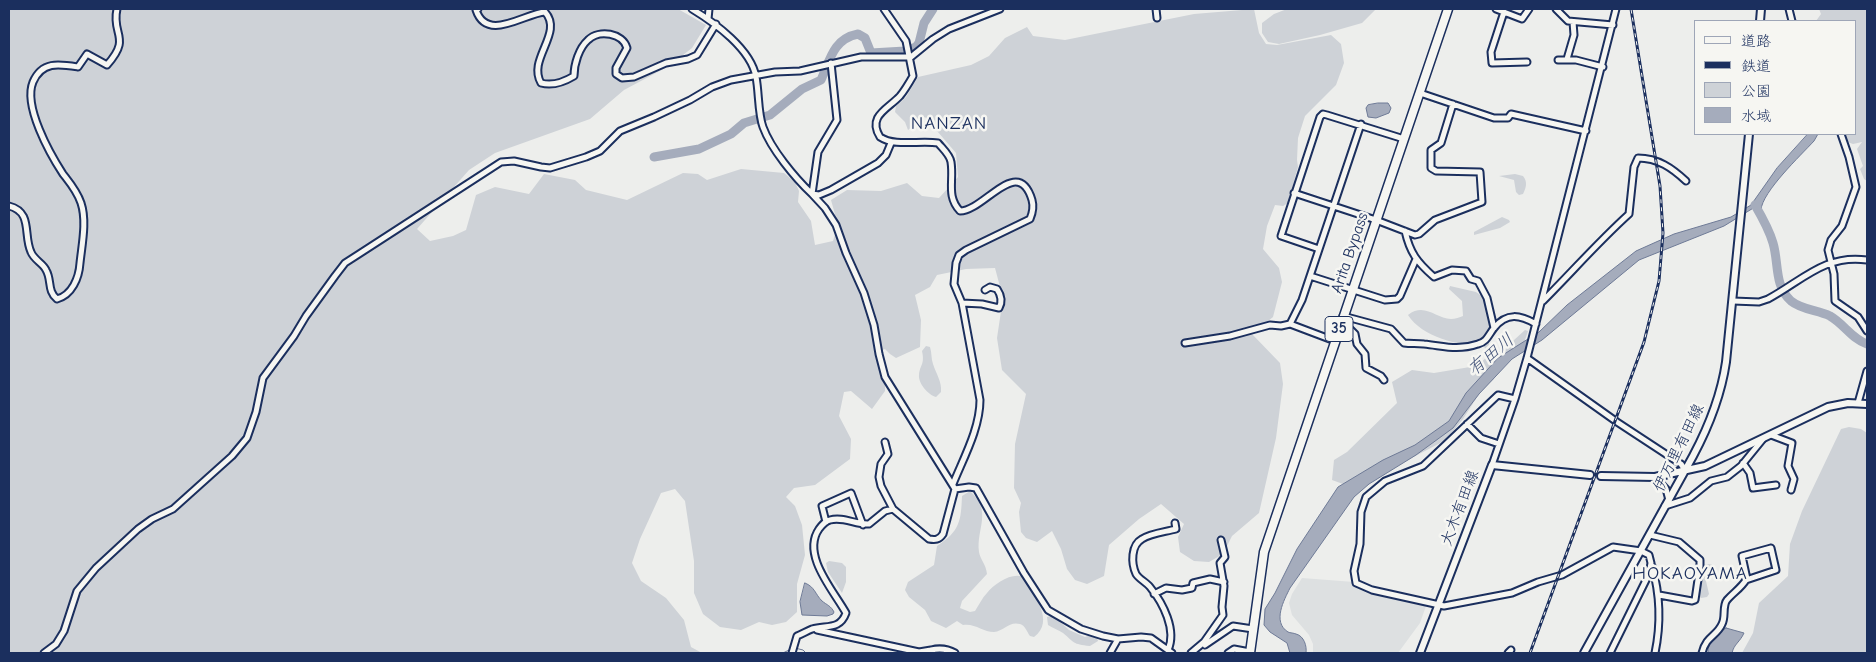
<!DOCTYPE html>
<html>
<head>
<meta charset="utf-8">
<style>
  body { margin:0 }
  #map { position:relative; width:1876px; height:662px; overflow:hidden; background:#edeeec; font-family:"Comic Neue","Klee One",sans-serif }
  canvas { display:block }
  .frame { position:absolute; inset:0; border:10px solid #1b2f5e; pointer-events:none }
  .legend { position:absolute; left:1694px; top:20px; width:162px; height:115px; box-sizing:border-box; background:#f6f6f2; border:1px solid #9ea6b7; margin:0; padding:6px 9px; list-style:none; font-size:15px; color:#1b2f5e }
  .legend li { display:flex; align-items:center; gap:10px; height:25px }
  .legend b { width:25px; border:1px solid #9ea6b7 }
</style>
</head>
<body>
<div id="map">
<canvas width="1876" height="662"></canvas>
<div class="frame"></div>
<ul class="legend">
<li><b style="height:6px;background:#f6f6f2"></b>道路</li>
<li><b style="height:6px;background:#1b2f5e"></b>鉄道</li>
<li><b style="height:14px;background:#ced2d7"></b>公園</li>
<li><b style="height:14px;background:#a5acbc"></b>水域</li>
</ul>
</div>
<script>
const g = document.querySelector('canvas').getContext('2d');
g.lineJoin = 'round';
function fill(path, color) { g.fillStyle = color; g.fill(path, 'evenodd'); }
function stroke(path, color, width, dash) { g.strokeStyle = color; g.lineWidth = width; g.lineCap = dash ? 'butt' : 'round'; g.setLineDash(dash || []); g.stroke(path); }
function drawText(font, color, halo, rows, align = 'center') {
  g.font = font + ' "Comic Neue","Klee One",sans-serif'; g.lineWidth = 5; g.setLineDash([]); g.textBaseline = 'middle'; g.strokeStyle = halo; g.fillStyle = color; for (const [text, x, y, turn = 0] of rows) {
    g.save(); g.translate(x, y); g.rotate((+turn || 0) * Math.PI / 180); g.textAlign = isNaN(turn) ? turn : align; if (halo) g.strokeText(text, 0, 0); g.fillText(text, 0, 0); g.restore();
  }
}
const built = new Path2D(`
  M 1302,578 L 1354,582 L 1379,595 L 1426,606 L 1420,623 L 1398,653 L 1313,653 L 1313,644 L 1309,635 L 1292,615 L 1289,603 L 1292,594 Z`);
const green = new Path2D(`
  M 9,9 L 678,9 L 706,25 L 692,48 L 669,66 L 624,90 L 590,119 L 495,153 L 469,170 L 417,229 L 430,241 L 453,236 L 466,230 L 476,195 L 495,187 L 529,194 L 544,174 L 575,180 L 586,190 L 627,200 L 683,173 L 698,174 L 707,180 L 741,169 L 784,173 L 795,182 L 799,191 L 798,202 L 811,221 L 815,245 L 833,241 L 838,225 L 831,200 L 847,190 L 881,191 L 907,183 L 922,196 L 939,198 L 958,177 L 956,153 L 925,117 L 908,130 L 905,122 L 895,112 L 896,106 L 906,97 L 918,77 L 971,65 L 989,56 L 1005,38 L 1027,27 L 1033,36 L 1065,40 L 1194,14 L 1254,9 L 1259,33 L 1266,44 L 1277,45 L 1331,35 L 1341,44 L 1344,63 L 1336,85 L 1305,116 L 1298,138 L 1297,160 L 1298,167 L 1288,203 L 1283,206 L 1275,205 L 1267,226 L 1263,249 L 1279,268 L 1282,282 L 1273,317 L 1252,334 L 1280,363 L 1283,384 L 1276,438 L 1259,513 L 1232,536 L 1223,554 L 1209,562 L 1194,561 L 1180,552 L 1178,537 L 1184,524 L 1161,504 L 1139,519 L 1109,545 L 1104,576 L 1087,584 L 1075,580 L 1067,569 L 1061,549 L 1052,531 L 1037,542 L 1026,538 L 1021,532 L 1019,512 L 1021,503 L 1014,488 L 1015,444 L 1026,394 L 1002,370 L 997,338 L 1003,298 L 995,268 L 966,269 L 937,275 L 930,287 L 915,295 L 921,320 L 920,347 L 896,358 L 890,354 L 885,349 L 875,352 L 885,384 L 885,391 L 872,409 L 851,391 L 844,392 L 839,416 L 851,439 L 850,459 L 815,485 L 794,488 L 786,497 L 795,506 L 802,525 L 805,555 L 797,584 L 797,612 L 786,622 L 772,625 L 759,622 L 741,630 L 720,627 L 703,614 L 694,593 L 694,561 L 685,501 L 675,489 L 661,493 L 640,539 L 632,563 L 641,581 L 666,598 L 684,620 L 691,647 L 702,653 L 9,653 Z
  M 1287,9 L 1376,9 L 1362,23 L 1320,35 L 1279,44 L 1268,42 L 1262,33 L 1262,23 L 1274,14 Z
  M 1819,9 L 1867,9 L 1867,181 L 1864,179 L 1860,169 L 1863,166 L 1857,149 L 1862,142 L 1853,144 L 1845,141 L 1843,134 L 1855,134 L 1855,21 L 1816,21 L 1821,14 Z
  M 1515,174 L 1523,176 C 1528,182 1526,188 1523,194 L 1519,195 L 1516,192 L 1514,180 L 1499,176 Z
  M 1502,217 L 1509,220 L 1510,222 L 1500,228 L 1474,235 L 1474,232 Z
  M 1450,286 L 1476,292 L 1489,301 L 1496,324 L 1488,342 L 1493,351 L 1502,351 L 1525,330 L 1528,331 L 1524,343 L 1496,367 L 1494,379 L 1481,391 L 1463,419 L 1446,440 L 1354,488 L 1332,480 L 1334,460 L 1347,452 L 1397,403 L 1392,382 L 1412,370 L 1434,373 L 1470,367 L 1479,364 L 1488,356 L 1484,346 C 1459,346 1422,337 1408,315 C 1425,302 1436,319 1451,319 C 1455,319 1460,317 1463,316 L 1462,301 L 1449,289 Z
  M 926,346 L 930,347 C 932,353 931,359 933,364 C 936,374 942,381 941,392 L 936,397 C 928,395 918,383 919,375 C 920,364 925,365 922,351 Z
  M 1849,427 L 1861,429 L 1867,433 L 1867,653 L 1742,653 L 1753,633 L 1759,603 L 1788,576 L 1790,544 L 1802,511 L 1841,429 Z
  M 970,491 C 993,512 976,528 979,552 C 980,559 986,564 987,574 L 962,601 L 960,608 L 970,612 L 975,611 C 979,605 982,598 987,593 C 994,584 1012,572 1023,577 C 1033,594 1056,621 1034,637 L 1030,636 C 1027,632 1025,625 1020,624 C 1009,621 1004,631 994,632 C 983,632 975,623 963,625 L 957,621 L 946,628 L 931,621 L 925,610 L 909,597 L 905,590 L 908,582 L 934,565 L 937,546 C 960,531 961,521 962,496 Z
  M 829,561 L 842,563 L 846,567 L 846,582 L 842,593 L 828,572 L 826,563 Z
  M 1709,564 L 1713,565 L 1715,572 L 1708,575 L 1706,581 L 1709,594 L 1707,597 L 1701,598 L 1698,595 L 1703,565 Z
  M 1051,616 L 1057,619 L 1069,630 L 1085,637 L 1091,635 L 1097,637 L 1098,641 L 1090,646 C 1072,644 1075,643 1063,633 C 1059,630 1052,628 1048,625 L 1047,617 Z`);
const water = new Path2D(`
  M 1378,103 L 1388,103 L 1391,108 L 1389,113 L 1376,118 L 1368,117 L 1366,108 L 1368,105 Z
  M 1808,134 L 1818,134 L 1814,141 C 1801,155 1762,192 1761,210 L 1755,207 L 1724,226 L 1639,260 L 1542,340 L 1512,359 L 1479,394 L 1453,428 L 1416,455 L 1369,484 L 1354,497 L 1290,588 C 1284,600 1272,622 1288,632 C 1290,633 1294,633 1296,634 C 1304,636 1307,646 1306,653 L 1290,653 L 1287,643 L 1270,632 L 1264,625 L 1265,609 L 1275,593 L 1297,549 L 1338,487 L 1383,460 L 1415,445 L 1449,421 L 1466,393 L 1498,358 L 1539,332 L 1567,305 L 1636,251 L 1674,234 L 1731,217 L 1751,205 L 1777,168 Z
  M 805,583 C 815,587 815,594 822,601 C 827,605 831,606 834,612 L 833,614 L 827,616 L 802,615 L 800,602 Z
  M 1726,628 L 1744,633 C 1740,642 1734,644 1732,653 L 1708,653 C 1707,642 1717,634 1726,628 Z`);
const stream = new Path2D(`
  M 795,648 L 803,650 L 806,653
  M 783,653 L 791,649`);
const river = new Path2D(`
  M 654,157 L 699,149 L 731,134 L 744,123 L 770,115 L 802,89 L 821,80 C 830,60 833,39 858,34 L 865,38 L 871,53 L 905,51 L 916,47 L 919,43 L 924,23 L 933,9
  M 1755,205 C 1762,217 1769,229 1773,243 C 1779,263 1774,286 1791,301 C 1802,310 1818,310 1830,316 C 1844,324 1852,339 1867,344`);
const minor = new Path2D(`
  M 478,9 L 476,10 C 487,43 525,13 545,12 C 564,33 527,59 541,83 C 552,86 564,82 574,76 C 574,64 579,48 588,40 C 599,29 623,33 627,48 L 616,68 L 616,74 L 622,78 L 634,77 L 666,63 L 688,59 L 697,55 L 716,24
  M 692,9 C 715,23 751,49 756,77 C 759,92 758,114 763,127 C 771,149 795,178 812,194 L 819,195 L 831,190 L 878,163 L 886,155 L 891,143
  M 884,9 L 906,41 L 913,76 C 909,83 905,90 900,96 C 888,109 867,116 880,137 C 895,147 920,140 938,143 C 943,149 950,155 951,162 C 954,181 946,196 960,211 C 984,211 1018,154 1032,200 C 1034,207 1033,212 1030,219 L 966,250 L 959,255 L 956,263 L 954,284 L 962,303 L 980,400 C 980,428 964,457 953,484
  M 1156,9 L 1157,18
  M 1496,9 L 1522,19 L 1529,9
  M 1556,9 L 1568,21 L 1613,25
  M 1789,9 L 1792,21
  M 1504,12 L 1491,52 L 1492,63 L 1527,62
  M 708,19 L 709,9
  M 1567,59 L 1574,35 L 1573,22
  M 1558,60 L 1576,60 L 1603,67
  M 1420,93 L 1494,118 L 1508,118 L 1511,114 L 1586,131
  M 1841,134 L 1849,157 L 1856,187 L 1842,226 L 1831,240 L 1828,250 L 1834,274 L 1835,301 L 1858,317 L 1867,331
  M 1294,193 L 1376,220 L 1415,235 L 1419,234 L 1435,220 L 1482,202 L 1480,172 L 1436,171 L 1431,168 L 1431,150 L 1441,143 L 1453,104
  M 9,206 C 33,212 23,235 31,252 C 34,260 43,263 46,270 C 52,280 47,291 57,299 C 72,295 79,278 80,263 C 82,244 87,221 81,203 C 77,191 70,183 63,174 C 50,154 23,106 33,82 C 42,61 59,64 78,67 L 87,54 L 107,65 C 132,37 111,35 117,9
  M 1405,231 C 1410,253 1417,262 1434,277 L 1452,270 L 1466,271 L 1471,279 L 1478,281 L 1487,298 L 1494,328
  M 1319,249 L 1281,236 L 1320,117 L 1323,114 L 1327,115 L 1404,139
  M 1310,276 L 1385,300 L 1397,299 L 1400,296 L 1416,259
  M 1543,301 C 1572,272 1599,241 1629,214 L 1634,167 L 1638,158 C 1658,158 1672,168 1686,181
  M 1733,301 L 1759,302 L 1768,299 C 1803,280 1825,254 1867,260
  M 962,303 L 982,304 L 999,308 C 1003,301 1001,295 997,289 L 990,287 L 985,290
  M 1343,316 L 1391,329 L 1404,343 C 1411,344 1417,343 1424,344 C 1444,346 1457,351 1478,344 C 1487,342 1489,334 1494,328 C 1507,312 1520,315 1536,324
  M 1290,324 L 1302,300 L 1361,124
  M 1340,324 L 1351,330 L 1355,334 L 1357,344 L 1365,354 L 1366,368 L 1381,376 L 1384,380
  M 1185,343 L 1230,336 L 1270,325 L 1281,326 L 1290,324 L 1335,341
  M 1527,358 L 1617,422 L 1681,464 L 1685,470
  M 1515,399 L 1498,395 L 1423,466 L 1385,481 L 1366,497 L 1361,512 L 1360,544 L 1354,571 L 1356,583 L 1372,590 L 1444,606 L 1512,593 L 1538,582 L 1562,575 L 1613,547 L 1641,551 L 1649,555 L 1651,563 L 1649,574 L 1610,653
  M 1858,403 L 1867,371
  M 1467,424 L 1481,438 L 1499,444
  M 1771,435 L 1792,443 L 1788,466 L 1794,479 L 1791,490
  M 885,442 L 888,454 L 881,464 L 879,477 L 881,486 L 893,509
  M 1743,463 L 1750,473 L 1753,488 L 1776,485
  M 1492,465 L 1515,399 L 1527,358 L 1616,9
  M 1655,477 L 1666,489 L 1669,500
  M 955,489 L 969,487 L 976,488 L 1024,573 L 1048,610 L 1081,629 L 1103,636 L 1118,639 L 1141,637 L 1151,638 L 1172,653
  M 1665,506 L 1690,498 L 1711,481 L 1727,477 L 1741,466 L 1763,439
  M 826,522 L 822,506 L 851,493 L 863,525
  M 1650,535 L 1679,542 L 1700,560 L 1700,566 L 1695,600 L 1692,601 L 1659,595
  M 1652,566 C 1660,594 1661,624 1655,653
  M 1154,594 L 1166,588 L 1182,590 L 1192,588 L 1193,583 L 1210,579 L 1224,582
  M 817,630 L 919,652 L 931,650
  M 1205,645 L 1233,626 L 1253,629
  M 1168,650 C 1177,630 1163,603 1150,587 C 1146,582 1139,579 1136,574 C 1131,563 1131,545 1142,539 C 1151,533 1165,532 1176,529 L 1175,523
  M 44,653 L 56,644 L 64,631 L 77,591 L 96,568 L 138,529 L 152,519 L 173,509 L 232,456 L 247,438 L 256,412 L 263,378 L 294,336 L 306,316 L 335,276 L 345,263 L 359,254 L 501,162 L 514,161 L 541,167 L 550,168 L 586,157 L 600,151 L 620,131 L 654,117 L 690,100 L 712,87 L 731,80 L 775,72 L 800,71 L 861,57 L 911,57 L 933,39 L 949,29 L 1000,9
  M 792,653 L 797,636 C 802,634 807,631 812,629 C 827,625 840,630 846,613 C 834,591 801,555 819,529 C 822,525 825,521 830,520 C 843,516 856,525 869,524 L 885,511 L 893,509 L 929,539 C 935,540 939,540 943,534 L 955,489 L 885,377 L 879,354 L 874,325 L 864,293 L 846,253 L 836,225 L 825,208 L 812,194 L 818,152 L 837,120 L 831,63
  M 930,653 L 931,650 C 939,648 948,649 955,653
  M 1110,653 L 1118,639
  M 1191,653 L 1204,642 L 1223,615 L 1222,607 L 1224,586 L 1220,563 L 1225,557 L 1221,540
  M 1228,653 L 1234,649 L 1250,652
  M 1508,653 L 1511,650
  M 1702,653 C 1706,636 1717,636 1722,624 C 1726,617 1722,606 1727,600 C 1733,593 1741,588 1746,580 L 1776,570 L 1771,548 L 1742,556 L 1747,579`);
const major = new Path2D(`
  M 1760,21 L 1761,9
  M 1601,476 L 1655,477 L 1705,466 L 1828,407 L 1848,403 L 1867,404
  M 1420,653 L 1492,465 L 1590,475
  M 1584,653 L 1693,456 C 1709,426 1721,396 1726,362 L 1749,134`);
const highway = new Path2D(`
  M 1250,653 L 1264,552 L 1448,9`);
const rail = new Path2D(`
  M 1530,653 L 1644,342 L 1659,281 L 1663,233 L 1660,186 L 1631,9`);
const shields = [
  [1339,329,28]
];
const shieldNames = [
  ["35",1339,329]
];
const streetNames = [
  ["Arita Bypass",1350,253,-71],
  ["伊万里有田線",1679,448,-64],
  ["大木有田線",1460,508,-69]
];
const waterNames = [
  ["有田川",1491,355,-40]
];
const quarterNames = [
  ["NANZAN",949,124],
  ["HOKAOYAMA",1690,574]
];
fill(built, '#dde0e1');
fill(green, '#ced2d7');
fill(water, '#a5acbc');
stroke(water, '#6e7a96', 1);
stroke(stream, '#6e7a96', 1);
stroke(river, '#a5acbc', 9);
stroke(minor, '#1b2f5e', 9);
stroke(major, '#1b2f5e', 10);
stroke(highway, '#1b2f5e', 11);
stroke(minor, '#f6f6f2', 5);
stroke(major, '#f6f6f2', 6);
stroke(highway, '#f6f6f2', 8);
stroke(rail, '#1b2f5e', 3);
stroke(rail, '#f6f6f2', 1, [4]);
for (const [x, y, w] of shields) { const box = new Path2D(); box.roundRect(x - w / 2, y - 12.5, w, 25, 4); g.fillStyle = '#f6f6f2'; g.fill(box); stroke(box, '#1b2f5e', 1); }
drawText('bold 15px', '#1b2f5e', null, shieldNames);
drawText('16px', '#1b2f5e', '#f6f6f2', streetNames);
drawText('italic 18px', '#44547a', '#f6f6f2', waterNames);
g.letterSpacing = '1px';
drawText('19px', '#1b2f5e', '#f6f6f2', quarterNames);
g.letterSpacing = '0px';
</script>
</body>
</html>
